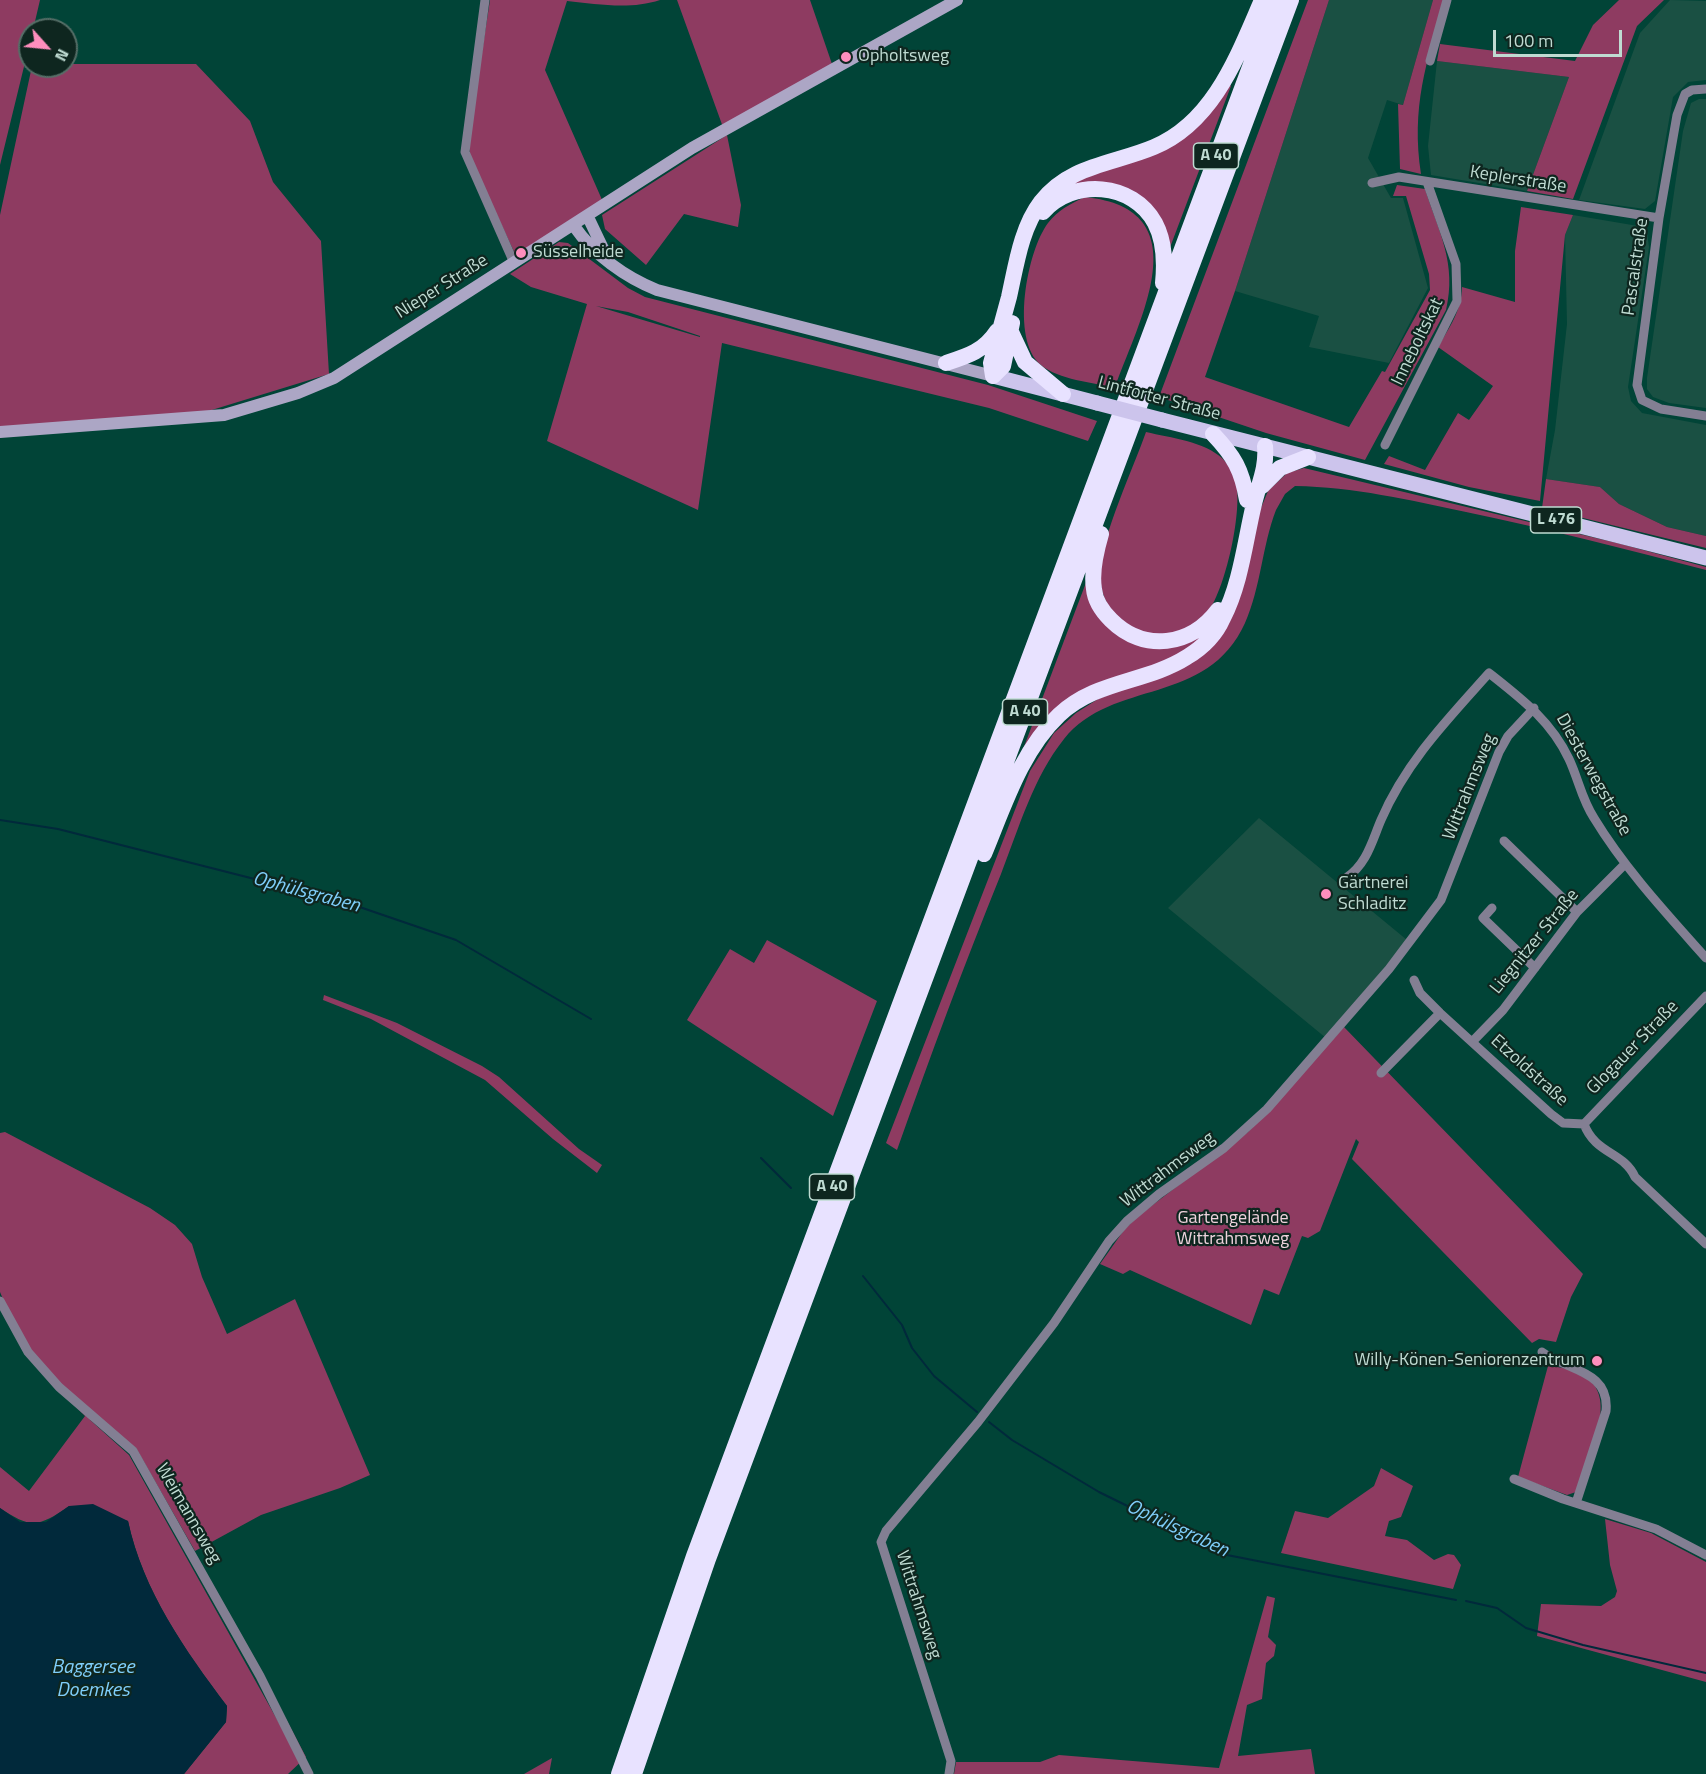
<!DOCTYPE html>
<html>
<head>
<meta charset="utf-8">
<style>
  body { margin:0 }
  #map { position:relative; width:1706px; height:1774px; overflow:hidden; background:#014437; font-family:"Titillium Web",sans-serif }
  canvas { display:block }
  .north { position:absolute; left:18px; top:18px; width:60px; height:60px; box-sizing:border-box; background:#0e261f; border:2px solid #556e67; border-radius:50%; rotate:117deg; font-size:16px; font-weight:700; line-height:24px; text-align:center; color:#bfdbd2 }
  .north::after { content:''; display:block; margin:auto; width:21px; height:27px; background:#fe8ebd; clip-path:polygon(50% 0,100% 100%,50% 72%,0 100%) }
  .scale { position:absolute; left:1493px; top:30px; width:129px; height:27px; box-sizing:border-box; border:3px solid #bfdbd2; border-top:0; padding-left:8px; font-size:18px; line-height:21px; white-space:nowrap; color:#bfdbd2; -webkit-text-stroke:4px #0e261f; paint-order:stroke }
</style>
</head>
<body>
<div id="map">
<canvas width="1706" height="1774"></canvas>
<div class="north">N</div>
<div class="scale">100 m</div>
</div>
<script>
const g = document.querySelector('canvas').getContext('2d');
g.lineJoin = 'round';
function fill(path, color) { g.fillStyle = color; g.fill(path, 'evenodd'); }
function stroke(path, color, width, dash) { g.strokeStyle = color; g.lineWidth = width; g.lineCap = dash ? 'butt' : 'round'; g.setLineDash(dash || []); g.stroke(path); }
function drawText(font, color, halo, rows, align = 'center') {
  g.font = font + ' "Titillium Web",sans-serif'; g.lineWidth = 4.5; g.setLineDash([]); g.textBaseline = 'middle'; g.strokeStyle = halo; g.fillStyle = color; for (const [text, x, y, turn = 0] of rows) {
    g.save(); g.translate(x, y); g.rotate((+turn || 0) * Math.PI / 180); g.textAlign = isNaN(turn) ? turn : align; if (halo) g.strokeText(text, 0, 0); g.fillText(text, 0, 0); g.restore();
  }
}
const built = new Path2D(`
  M 1329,0 L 1433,0 L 1403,105 L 1387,100 L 1368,158 L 1391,198 L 1403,198 L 1428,288 L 1389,363 L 1309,347 L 1319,316 L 1235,291 Z
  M 1670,0 L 1706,1 L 1706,80 L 1688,82 L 1673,97 L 1655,201 L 1645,209 L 1579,200 L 1640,33 Z
  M 1437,61 L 1569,77 L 1527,191 L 1431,175 L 1428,146 Z
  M 1699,99 L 1706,99 L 1706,408 L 1669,403 L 1653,397 L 1647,389 L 1647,378 L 1683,131 L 1691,103 Z
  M 1573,215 L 1638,226 L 1647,232 L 1649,247 L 1628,387 L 1631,401 L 1642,413 L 1706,425 L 1706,536 L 1667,527 L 1619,504 L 1600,487 L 1546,479 L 1555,430 L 1567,324 L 1565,235 Z
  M 1259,818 L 1407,940 L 1326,1038 L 1168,908 Z`);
const green = new Path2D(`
  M 0,0 L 40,0 L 33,30 L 30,30 L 30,42 L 0,165 Z
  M 490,0 L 660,0 C 630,10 597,4 567,1 L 545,70 L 603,202 L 516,256 L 470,157 L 469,137 Z
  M 677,0 L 810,0 L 832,64 L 724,130 Z
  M 1308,0 L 1329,0 L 1235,291 L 1205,377 L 1349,427 L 1382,371 L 1385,372 L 1430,290 L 1429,274 L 1406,196 L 1393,196 L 1397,185 L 1425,189 C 1439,232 1457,264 1446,310 L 1365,460 L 1266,433 L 1159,397 Z
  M 1433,0 L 1445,0 C 1426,62 1411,108 1421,174 L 1400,169 L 1398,104 L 1403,105 Z
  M 1619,0 L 1664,0 L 1637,26 L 1573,199 L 1527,191 L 1569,77 L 1437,61 L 1440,44 L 1575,61 L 1593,25 Z
  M 66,64 L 196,64 L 250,121 L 273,182 L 321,241 L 329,374 L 202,413 L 0,427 L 0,215 L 32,66 L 66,66 Z
  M 1229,84 L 1231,86 L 1166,258 L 1166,246 L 1124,191 L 1058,189 L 1138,156 Z
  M 727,135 L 741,205 L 738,227 L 684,214 L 646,265 L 605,229 L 602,215 Z
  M 1085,197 C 1202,209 1139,320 1115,388 C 1092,382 1059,380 1041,365 C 1010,340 1027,251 1048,223 C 1058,210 1070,204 1085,197 Z
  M 1521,207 L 1573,215 L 1565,235 L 1540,501 L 1469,487 L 1384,464 L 1389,456 L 1425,470 L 1458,413 L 1469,420 L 1493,386 L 1438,347 C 1449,328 1462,310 1462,287 L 1515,302 L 1515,251 Z
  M 559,242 L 568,243 L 628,288 L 645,297 L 988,385 L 1097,421 L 1088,441 L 989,408 L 722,343 L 698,510 L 547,441 L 587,304 L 531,287 L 510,274 ZM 596,306 L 628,312 L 700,336 L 700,337 Z
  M 1146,432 C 1171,438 1204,441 1223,459 C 1229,465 1234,475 1236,483 C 1243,511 1224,599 1203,618 C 1161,654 1098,627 1100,571 C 1101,538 1134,466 1146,432 Z
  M 1304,468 L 1621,544 L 1706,567 L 1706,570 C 1626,549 1547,529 1466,512 C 1409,500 1354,487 1295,486 L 1285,494 L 1276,510 C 1262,546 1261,587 1245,623 C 1207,707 1113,678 1064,739 C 1033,778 1019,828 1001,874 C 964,965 930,1057 897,1150 L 886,1143 L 1030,771 L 1054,733 L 1076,713 L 1098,699 L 1199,658 L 1268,491 L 1287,473 Z
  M 1546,479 L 1600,487 L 1619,504 L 1667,527 L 1706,536 L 1706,548 L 1542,508 Z
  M 1090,572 L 1091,592 L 1137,645 L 1210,626 L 1185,655 L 1108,682 L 1022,752 Z
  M 767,940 L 877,1001 L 833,1116 L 687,1020 L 730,949 L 754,963 Z
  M 324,995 L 397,1023 L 482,1066 L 499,1077 L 579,1149 L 602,1165 L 597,1173 L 553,1139 L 485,1080 L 371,1019 L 323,1000 Z
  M 1344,1027 L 1583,1274 L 1571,1297 L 1556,1342 L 1539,1339 L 1532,1343 L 1352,1159 L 1359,1142 L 1356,1139 L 1320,1231 L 1308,1238 L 1302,1236 L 1279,1295 L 1264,1289 L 1251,1325 L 1130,1270 L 1123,1274 L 1100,1264 L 1124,1230 L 1137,1217 L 1248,1132 Z
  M 5,1132 L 150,1208 L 175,1225 L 192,1244 L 202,1277 L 227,1334 L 295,1299 L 370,1475 L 340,1488 L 261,1515 L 195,1551 L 136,1448 L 89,1419 L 129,1455 L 279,1723 L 286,1719 L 306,1757 L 288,1774 L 184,1774 L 226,1722 L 227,1706 C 185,1650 143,1591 128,1521 L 69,1506 C 39,1527 31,1529 0,1508 L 0,1467 L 29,1491 L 85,1416 L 28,1358 L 0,1292 L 0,1133 Z
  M 1548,1366 C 1634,1373 1593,1440 1576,1492 L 1567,1495 L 1518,1477 Z
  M 1381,1468 L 1413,1486 L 1401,1517 L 1389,1521 L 1385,1536 L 1407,1540 L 1434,1560 L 1448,1554 L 1454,1555 L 1461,1565 L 1453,1589 L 1281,1553 L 1295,1511 L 1328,1518 L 1374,1486 Z
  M 1605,1519 L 1651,1533 L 1706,1562 L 1706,1682 L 1537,1636 L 1541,1604 L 1601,1606 L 1615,1597 L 1617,1591 L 1610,1565 Z
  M 1267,1596 L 1275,1598 L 1268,1637 L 1276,1645 L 1274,1656 L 1266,1663 L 1262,1699 L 1247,1705 L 1238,1756 L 1311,1749 L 1315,1774 L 954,1774 L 956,1762 L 1040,1762 L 1059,1755 L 1219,1768 Z
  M 552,1758 L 549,1774 L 524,1774 Z`);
const water = new Path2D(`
  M 93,1504 L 128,1521 C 143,1591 185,1650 227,1706 L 226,1722 L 184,1774 L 0,1774 L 0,1508 L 20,1522 L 46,1522 L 69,1506 Z`);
const stream = new Path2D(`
  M 0,820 L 58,829 L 345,902 L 456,940 L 591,1019
  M 761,1158 L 791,1188
  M 863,1276 L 902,1325 L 912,1348 L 934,1376 L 977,1412
  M 989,1422 L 1012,1440 L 1099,1492 L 1227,1555 L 1456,1600
  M 1466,1601 L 1497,1608 L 1526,1628 L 1583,1645 L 1706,1673`);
const street = new Path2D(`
  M 485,0 L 465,152 L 514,263
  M 1430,61 L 1447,0
  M 1706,89 L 1692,90 L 1685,94 L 1677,115 L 1659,218 L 1637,385 L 1642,400 L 1661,409 L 1706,416
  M 1372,183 L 1399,177 L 1659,218
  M 1385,445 L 1457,301 L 1456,264 L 1427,182
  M 1504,841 L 1577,912
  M 1346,878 C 1367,864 1372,841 1381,820 C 1406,762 1447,720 1489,673 C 1522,699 1551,721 1569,759 C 1578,778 1582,800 1594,818 C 1625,869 1666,913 1706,958
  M 1492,908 L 1483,918 L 1535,968
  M 1414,980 L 1420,993 L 1440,1013 L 1551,1114 L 1563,1123 L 1584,1124
  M 1472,1042 L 1503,1010 L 1577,912 L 1625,864
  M 1381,1073 L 1440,1013
  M 1584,1124 L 1706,996
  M 1584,1124 C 1595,1154 1624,1152 1635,1177 L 1706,1244
  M 0,1301 L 28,1352 L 59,1387 L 133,1451 L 260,1676 L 309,1774
  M 1542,1352 C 1567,1371 1610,1370 1606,1411 L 1576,1503
  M 1514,1479 L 1563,1499 L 1656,1529 L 1706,1555
  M 949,1774 L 951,1761 L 881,1542 L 886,1531 L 978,1422 L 1054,1323 L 1109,1241 L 1127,1221 L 1159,1194 L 1224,1148 L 1267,1109 L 1389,969 L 1441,900 L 1499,752 L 1508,736 L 1534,708`);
const secondary = new Path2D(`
  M 588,217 L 608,259
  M 574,226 C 594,255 625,277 657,290 L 993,376
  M 0,432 L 224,415 L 298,393 L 334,378 L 692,148 L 957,0`);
const primary = new Path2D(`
  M 993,376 L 1097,403
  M 1162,420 L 1706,558`);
const highway = new Path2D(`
  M 1043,212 C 1073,178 1133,182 1155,223 C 1165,242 1165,263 1163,283
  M 1011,332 L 1025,362 L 1063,394
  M 946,363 C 968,356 984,351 997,331
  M 993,376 L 991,363 C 997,341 1003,319 1009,297 C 1016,266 1021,228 1041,202 C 1069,165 1114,164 1154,147 C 1214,122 1238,55 1262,0
  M 993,376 L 1003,366 L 1012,323
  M 1213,434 C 1234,456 1242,470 1247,500
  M 1262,486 L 1280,468 L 1308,457
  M 1101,534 C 1096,551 1091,571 1094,589 C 1095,601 1103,612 1111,620 C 1144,653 1191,646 1218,610
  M 984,854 C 1004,806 1021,751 1059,715 C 1096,680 1146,683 1187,657 C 1202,648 1216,634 1223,618 C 1241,583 1245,541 1254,504 C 1259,483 1267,468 1265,446
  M 619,1774 L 694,1556 L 1275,0
  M 634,1774 L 708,1559 L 1291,0`);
const primaryBridge = new Path2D(`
  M 1097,403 L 1162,420`);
const markers = [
  [846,57,6,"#fe8ebd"],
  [521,253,6,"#fe8ebd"],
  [1326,894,6,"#fe8ebd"],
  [1597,1361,6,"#fe8ebd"]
];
const shields = [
  [1216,156,45],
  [1556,520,51],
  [1025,712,45],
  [832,1187,45]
];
const shieldNames = [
  ["A 40",1216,156],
  ["L 476",1556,520],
  ["A 40",1025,712],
  ["A 40",832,1187]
];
const poiNames = [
  ["Opholtsweg",858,57],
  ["Süsselheide",533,253],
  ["Gärtnerei",1338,884],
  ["Schladitz",1338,905],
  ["Willy-Könen-Seniorenzentrum",1585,1361,"right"]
];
const streetNames = [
  ["Keplerstraße",1518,180,9],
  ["Pascalstraße",1636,267,-82],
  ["Nieper Straße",442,287,-32],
  ["Inneboltskat",1418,342,-64],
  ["Lintforter Straße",1159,399,15],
  ["Diesterwegstraße",1593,775,61],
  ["Wittrahmsweg",1470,787,-68],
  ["Liegnitzer Straße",1535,942,-51],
  ["Glogauer Straße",1633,1048,-46],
  ["Etzoldstraße",1529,1071,42],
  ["Wittrahmsweg",1168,1170,-37],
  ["Weimannsweg",188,1514,60],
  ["Wittrahmsweg",918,1605,72]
];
const parkNames = [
  ["Gartengelände",1233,1219],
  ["Wittrahmsweg",1233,1240]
];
const waterNames = [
  ["Ophülsgraben",306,893,15],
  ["Ophülsgraben",1177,1529,25],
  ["Baggersee",93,1668],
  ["Doemkes",93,1691]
];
fill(built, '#1a5043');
fill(green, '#8e3b61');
fill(water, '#01293b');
stroke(stream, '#01293b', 2);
stroke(street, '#837f93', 9);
stroke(secondary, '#aca6c5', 12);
stroke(primary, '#ccc4ec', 15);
stroke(highway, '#e8e2ff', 16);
stroke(primaryBridge, '#ccc4ec', 15);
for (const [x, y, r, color] of markers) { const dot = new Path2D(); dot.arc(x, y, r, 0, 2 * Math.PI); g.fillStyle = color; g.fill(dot); stroke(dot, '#0e261f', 2); }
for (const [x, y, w] of shields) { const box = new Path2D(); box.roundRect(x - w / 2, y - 13, w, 26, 4.5); g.fillStyle = '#0e261f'; g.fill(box); stroke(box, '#bfdbd2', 1.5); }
drawText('bold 16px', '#bfdbd2', null, shieldNames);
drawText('18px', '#bfdbd2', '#0e261f', poiNames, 'left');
drawText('18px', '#bfdbd2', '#0e261f', streetNames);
drawText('18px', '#efd3dd', '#0e261f', parkNames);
drawText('italic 20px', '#7fcefa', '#0e261f', waterNames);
</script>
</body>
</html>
